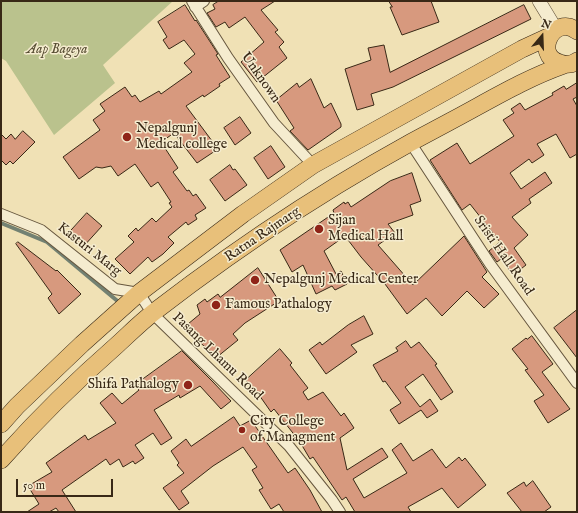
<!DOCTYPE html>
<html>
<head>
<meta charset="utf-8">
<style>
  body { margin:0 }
  #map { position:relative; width:578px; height:513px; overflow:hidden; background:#f0e1b5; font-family:"IM FELL English",serif }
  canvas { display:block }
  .frame { position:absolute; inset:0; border:2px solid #382816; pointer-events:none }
  .north { position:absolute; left:522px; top:16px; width:40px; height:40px; -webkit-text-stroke:3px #f5eccf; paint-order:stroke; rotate:19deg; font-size:11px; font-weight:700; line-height:16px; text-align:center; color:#382816 }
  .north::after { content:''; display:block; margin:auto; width:14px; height:18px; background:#382816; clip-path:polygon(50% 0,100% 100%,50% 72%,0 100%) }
  .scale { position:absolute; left:16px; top:479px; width:97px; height:18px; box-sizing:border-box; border:2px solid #382816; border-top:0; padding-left:5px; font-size:12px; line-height:14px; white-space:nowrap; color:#382816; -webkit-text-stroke:3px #f5eccf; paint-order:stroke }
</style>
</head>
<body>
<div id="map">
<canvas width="578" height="513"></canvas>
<div class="frame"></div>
<div class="north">N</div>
<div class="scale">50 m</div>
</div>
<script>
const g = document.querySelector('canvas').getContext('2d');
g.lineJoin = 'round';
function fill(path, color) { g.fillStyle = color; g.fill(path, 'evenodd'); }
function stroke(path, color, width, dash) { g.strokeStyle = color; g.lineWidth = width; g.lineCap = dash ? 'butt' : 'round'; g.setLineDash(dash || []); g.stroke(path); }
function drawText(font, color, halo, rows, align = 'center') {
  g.font = font + ' "IM FELL English",serif'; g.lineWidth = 3; g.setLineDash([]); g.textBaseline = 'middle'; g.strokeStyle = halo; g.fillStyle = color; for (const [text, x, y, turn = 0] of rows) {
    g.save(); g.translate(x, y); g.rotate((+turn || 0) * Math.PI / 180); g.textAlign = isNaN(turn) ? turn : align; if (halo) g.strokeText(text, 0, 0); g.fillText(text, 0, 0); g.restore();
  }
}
const green = new Path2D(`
  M 1,1 L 173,1 L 103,65 L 115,83 L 54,135 L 6,61 L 1,58 Z`);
const stream = new Path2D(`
  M 1,223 L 47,242 L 121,304`);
const building = new Path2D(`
  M 219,1 L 275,1 L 261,10 L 278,30 L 275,32 L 284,42 L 279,47 L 287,58 L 257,82 L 241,62 L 264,42 L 245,17 L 229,28 L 225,22 L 216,27 L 207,13 L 215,9 L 213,5 Z
  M 389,1 L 431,1 L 439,22 L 402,35 L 390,7 L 392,7 Z
  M 185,5 L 195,21 L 196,20 L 218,54 L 216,55 L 230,77 L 219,84 L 220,86 L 204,97 L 203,95 L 186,106 L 218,149 L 197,163 L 174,133 L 161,142 L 178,168 L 173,172 L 187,191 L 189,190 L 193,196 L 196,194 L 206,208 L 195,215 L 197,219 L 188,225 L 186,222 L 168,237 L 174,243 L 163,254 L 152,262 L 148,257 L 130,274 L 115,259 L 134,242 L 128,236 L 136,228 L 138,231 L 152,218 L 156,222 L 172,207 L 169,203 L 171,202 L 158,182 L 151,187 L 135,164 L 118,176 L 111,166 L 102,168 L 96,167 L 79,179 L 63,157 L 100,130 L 93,120 L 105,111 L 100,104 L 125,87 L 132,97 L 135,95 L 140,102 L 159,91 L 161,94 L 192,72 L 184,63 L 195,54 L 184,40 L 169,49 L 163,40 L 167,37 L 158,22 Z
  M 524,5 L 531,19 L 393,87 L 371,94 L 374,105 L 357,110 L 345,69 L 371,60 L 368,48 L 384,45 L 390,72 Z
  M 311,79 L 324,108 L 331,103 L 341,124 L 341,127 L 308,150 L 290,131 L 294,128 L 276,100 L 297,83 L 299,87 Z
  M 577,83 L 577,97 L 573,99 L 577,106 L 577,154 L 570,158 L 556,134 L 537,144 L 544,155 L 532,163 L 529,159 L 510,173 L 521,189 L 545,172 L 552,183 L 529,199 L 531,203 L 512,217 L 528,235 L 514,248 L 526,265 L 513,275 L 501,259 L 497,262 L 489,251 L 500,242 L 470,204 L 462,210 L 430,160 L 457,143 L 470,164 L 514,136 L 503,120 L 514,113 L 511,109 L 520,103 L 525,110 L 553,95 L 552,93 L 564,86 L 566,89 Z
  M 240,117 L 251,133 L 235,145 L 224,128 Z
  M 23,131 L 35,142 L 13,164 L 10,161 L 6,165 L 1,160 L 1,134 L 6,139 L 11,134 L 15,139 Z
  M 271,146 L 285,167 L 268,179 L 254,158 Z
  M 230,165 L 233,170 L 235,169 L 247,185 L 225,201 L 210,180 Z
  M 412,173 L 421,201 L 410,205 L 413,215 L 388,224 L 395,233 L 378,245 L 413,285 L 464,236 L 487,272 L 482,277 L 499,294 L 484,308 L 467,291 L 442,316 L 426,298 L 407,314 L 385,284 L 361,257 L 345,236 L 324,251 L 336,274 L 341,271 L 347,284 L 335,290 L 332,286 L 316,294 L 303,265 L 292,272 L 280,250 L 334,213 L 333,210 L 344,202 L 345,204 L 348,202 L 351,207 L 390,181 Z
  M 87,213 L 102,226 L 83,247 L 68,234 Z
  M 18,242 L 56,271 L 57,270 L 81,294 L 59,314 L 48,298 L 52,294 L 16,244 Z
  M 258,268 L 279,301 L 245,323 L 233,334 L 238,340 L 217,357 L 197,340 L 198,339 L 188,324 L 200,314 L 197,305 L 205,299 L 207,302 L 218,294 L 220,297 Z
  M 577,310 L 577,358 L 554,328 Z
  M 364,316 L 373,334 L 351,345 L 357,352 L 326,374 L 309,350 L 320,342 L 322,345 L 348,325 Z
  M 532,336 L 553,364 L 542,372 L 570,409 L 548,423 L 534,401 L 544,395 L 525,370 L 528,369 L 512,349 L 526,338 L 527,339 Z
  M 406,341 L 411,348 L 419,342 L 437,364 L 435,365 L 453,392 L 441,400 L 423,374 L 405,387 L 420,407 L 430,399 L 438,411 L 427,418 L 421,410 L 399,424 L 390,410 L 401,403 L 385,381 L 383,382 L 373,365 L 398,351 L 396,348 Z
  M 280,349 L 292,363 L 290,365 L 308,388 L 303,392 L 308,400 L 323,392 L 341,416 L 344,413 L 354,428 L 340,438 L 347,470 L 382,448 L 388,457 L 353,479 L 364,498 L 407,473 L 392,450 L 401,443 L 413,461 L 432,449 L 446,468 L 459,457 L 462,461 L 465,458 L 486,485 L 458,508 L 442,488 L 408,507 L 411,512 L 355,512 L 346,497 L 342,500 L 313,457 L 310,459 L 300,442 L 274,409 L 271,412 L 257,392 L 256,393 L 246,380 Z
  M 182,351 L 213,382 L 231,401 L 221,409 L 200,386 L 180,398 L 179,395 L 154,410 L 172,438 L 161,445 L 153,433 L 135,445 L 144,458 L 135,464 L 133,461 L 123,467 L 119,459 L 110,465 L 106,459 L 62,490 L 76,512 L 59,512 L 56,508 L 49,512 L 27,512 L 39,504 L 28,486 L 52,472 L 46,463 L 85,435 L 88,440 L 116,423 L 100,403 L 112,393 L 122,404 L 139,390 L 136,387 L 143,381 L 142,380 Z
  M 234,417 L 240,426 L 251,420 L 288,473 L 295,468 L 310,490 L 322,512 L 284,512 L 279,504 L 271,509 L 259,490 L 263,488 L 252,470 L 257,467 L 243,447 L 213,466 L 181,491 L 189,503 L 179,510 L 163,488 L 184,473 L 177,465 L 179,463 L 171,451 L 186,439 L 191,446 Z
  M 533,481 L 551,507 L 544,512 L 522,512 L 507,493 L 524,482 L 526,486 Z`);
const minor = new Path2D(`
  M 192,1 L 228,58 L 274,123 L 313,165
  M 195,7 L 204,1
  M 410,142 L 490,264 L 577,383
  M 1,214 L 41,230 L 115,289 L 139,293 L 152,313 L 289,446 L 332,500 L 340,512`);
const tertiary = new Path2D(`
  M 539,1 L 556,29`);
const trunk = new Path2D(`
  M 577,31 C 554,13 532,55 560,63 C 566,65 572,65 577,61
  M 1,424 L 17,406 L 82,344 L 139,293 L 243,214 L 313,165 L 522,49 L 548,37
  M 1,460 C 37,419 76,381 117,345 C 129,334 141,322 154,312 C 246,241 345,176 449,122 C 487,102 524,79 564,65`);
const markers = [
  [127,137,5,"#8f2418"],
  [319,229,5,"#8f2418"],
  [255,280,5,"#8f2418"],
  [216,305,5,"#8f2418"],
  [188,385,5,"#8f2418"],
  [242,430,4,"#8f2418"]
];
const parkNames = [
  ["Aap Bageya",57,50]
];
const streetNames = [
  ["Unknown",260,78,55],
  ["Ratna Rajmarg",263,235,-34],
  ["Kasturi Marg",89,250,38],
  ["Sristi Hall Road",503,256,55],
  ["Pasang Lhamu Road",217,357,44]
];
const poiNames = [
  ["Nepalgunj",136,129],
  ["Medical college",136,145],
  ["Sijan",328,221],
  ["Medical Hall",328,237],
  ["Nepalgunj Medical Center",264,280],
  ["Famous Pathalogy",225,305],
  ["Shifa Pathalogy",179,385,"right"],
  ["City College",250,422],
  ["of Managment",250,438]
];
fill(green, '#bac28d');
stroke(stream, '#738172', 4);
fill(building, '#d7997e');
stroke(building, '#382816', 1);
stroke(minor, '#66563e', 12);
stroke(tertiary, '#66563e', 14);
stroke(trunk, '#382816', 18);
stroke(minor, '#f5eccf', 10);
stroke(tertiary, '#f5eccf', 13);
stroke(trunk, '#e8c07a', 17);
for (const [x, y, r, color] of markers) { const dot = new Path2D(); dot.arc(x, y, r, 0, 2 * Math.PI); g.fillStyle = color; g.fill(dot); stroke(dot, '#f5eccf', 1.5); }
drawText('italic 14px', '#584e34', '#f5eccf', parkNames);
drawText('14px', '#382816', '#f5eccf', streetNames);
drawText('14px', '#382816', '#f5eccf', poiNames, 'left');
</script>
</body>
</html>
